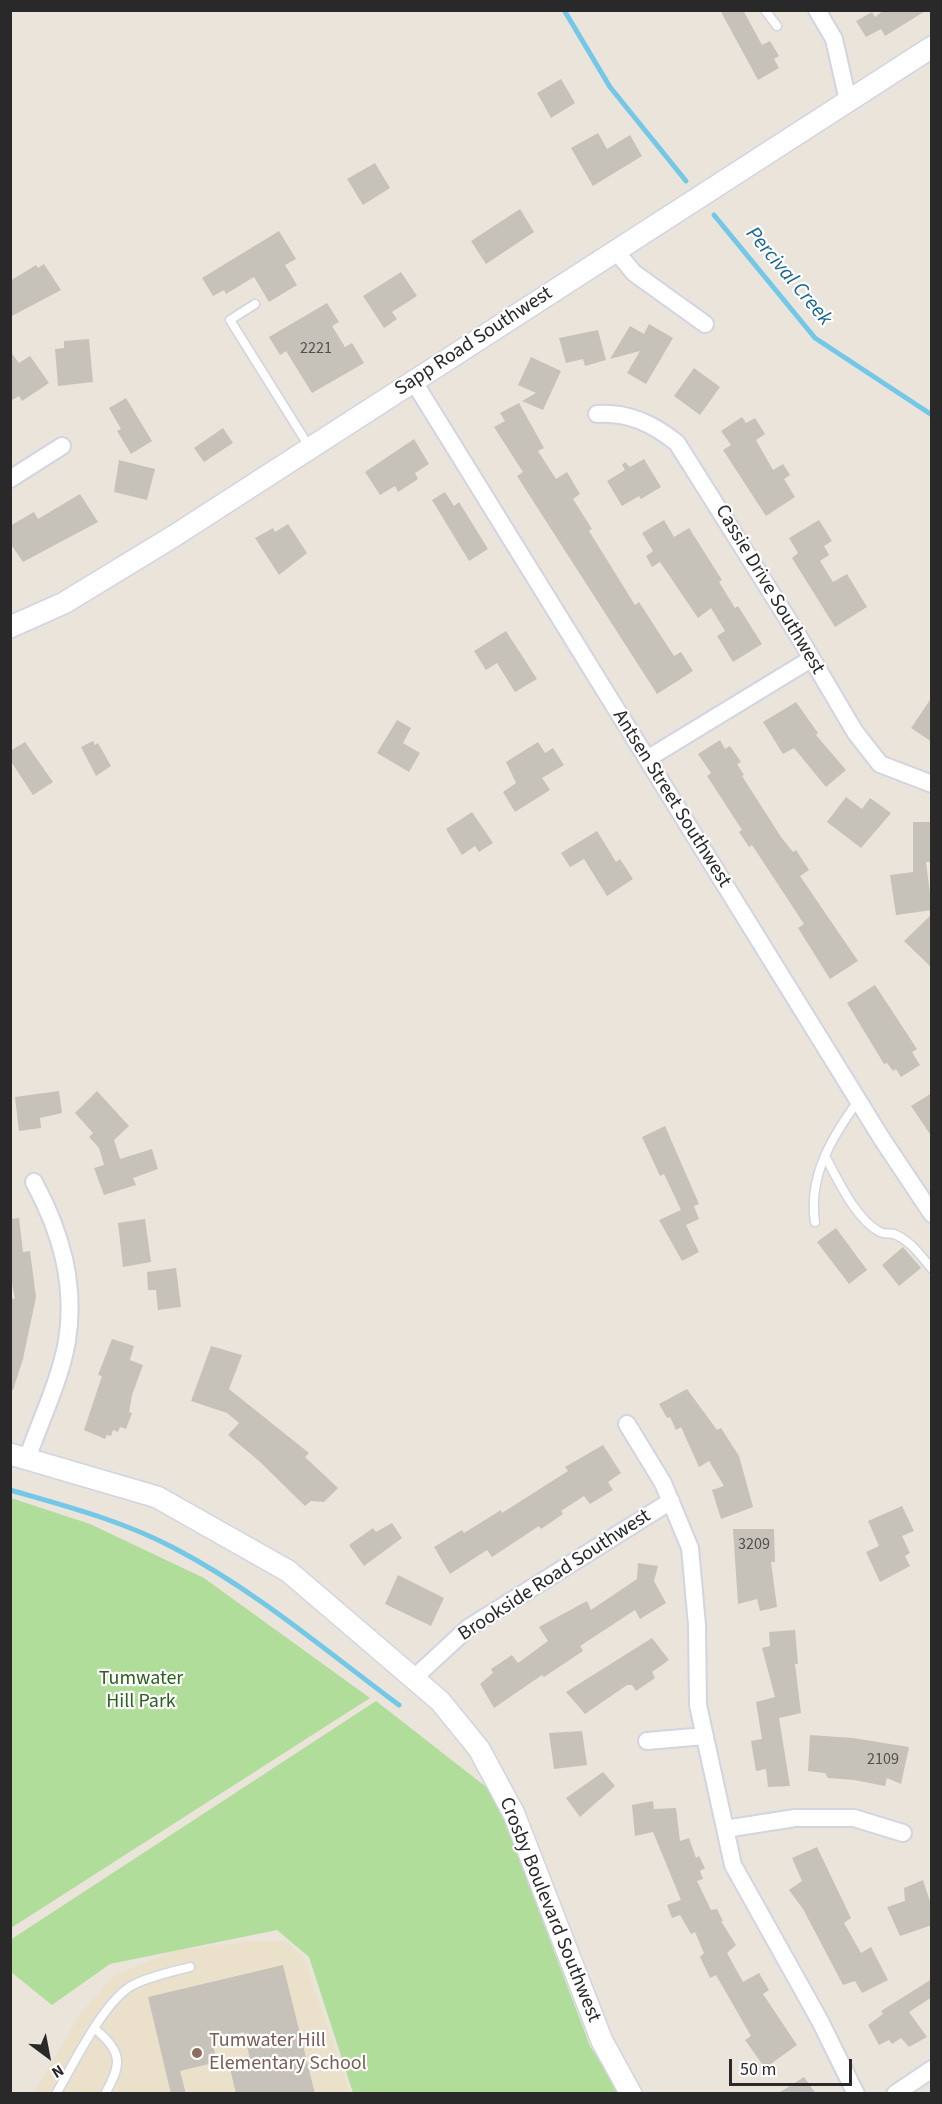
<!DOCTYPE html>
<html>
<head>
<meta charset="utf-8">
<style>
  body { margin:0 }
  #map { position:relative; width:942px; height:2104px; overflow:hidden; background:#eae4db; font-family:"Source Sans 3",sans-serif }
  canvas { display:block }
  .frame { position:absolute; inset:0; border:12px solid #292929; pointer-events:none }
  .north { position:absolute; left:18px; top:2026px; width:60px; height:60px; -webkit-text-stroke:4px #fff; paint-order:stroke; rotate:148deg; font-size:16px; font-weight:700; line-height:24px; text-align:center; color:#292929 }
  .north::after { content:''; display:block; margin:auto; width:21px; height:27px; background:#292929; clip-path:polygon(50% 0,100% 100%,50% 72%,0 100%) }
  .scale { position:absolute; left:729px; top:2059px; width:123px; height:27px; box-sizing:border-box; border:3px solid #292929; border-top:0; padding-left:8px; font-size:18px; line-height:21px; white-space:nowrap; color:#292929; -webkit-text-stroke:4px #fff; paint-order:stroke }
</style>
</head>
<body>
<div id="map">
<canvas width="942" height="2104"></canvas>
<div class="frame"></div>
<div class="north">N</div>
<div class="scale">50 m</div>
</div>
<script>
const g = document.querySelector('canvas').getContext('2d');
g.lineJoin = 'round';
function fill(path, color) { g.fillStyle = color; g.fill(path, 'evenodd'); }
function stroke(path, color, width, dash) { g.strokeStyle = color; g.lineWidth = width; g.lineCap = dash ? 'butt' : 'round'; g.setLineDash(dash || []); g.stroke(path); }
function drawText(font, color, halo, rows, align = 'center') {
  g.font = font + ' "Source Sans 3",sans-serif'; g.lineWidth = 4.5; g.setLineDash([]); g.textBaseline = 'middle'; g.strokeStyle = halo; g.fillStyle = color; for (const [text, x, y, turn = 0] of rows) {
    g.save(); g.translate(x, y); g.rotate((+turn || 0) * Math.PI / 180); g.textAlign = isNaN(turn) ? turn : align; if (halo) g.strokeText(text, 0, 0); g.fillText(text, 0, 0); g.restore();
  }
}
const education = new Path2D(`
  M 249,1941 L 286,1941 L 304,1958 L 350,2093 L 33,2094 L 80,2014 L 114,1975 L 175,1951 Z`);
const green = new Path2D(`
  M 11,1498 L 90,1524 L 204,1578 L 370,1698 L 11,1928 Z
  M 376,1701 L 494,1793 L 590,2046 L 620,2093 L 353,2093 L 309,1957 L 277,1930 L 110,1964 L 52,2005 L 11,1972 L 10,1940 Z`);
const stream = new Path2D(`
  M 564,10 L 610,87 L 686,181
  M 714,215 L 815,338 L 932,415
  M 10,1490 C 66,1506 123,1521 174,1548 C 255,1590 326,1651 399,1705`);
const building = new Path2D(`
  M 720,10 L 743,10 L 762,45 L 770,41 L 779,56 L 774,59 L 779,68 L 758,80 Z
  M 884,10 L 927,10 L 885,36 L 881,29 L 866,37 L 856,21 L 872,12 L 875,17 Z
  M 561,79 L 575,103 L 551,118 L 537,93 Z
  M 598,133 L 607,149 L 630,135 L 642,156 L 593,186 L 571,148 Z
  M 375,163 L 390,188 L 363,205 L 347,179 Z
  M 520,209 L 534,232 L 486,264 L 471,241 Z
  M 279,231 L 296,259 L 285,265 L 297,285 L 269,302 L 254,277 L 226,294 L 224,290 L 213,296 L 202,278 Z
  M 44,264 L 61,290 L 10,317 L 10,281 L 36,265 L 38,268 Z
  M 401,272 L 417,296 L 392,312 L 397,319 L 384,328 L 363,296 Z
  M 327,303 L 339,322 L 332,326 L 345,347 L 352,343 L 364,363 L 312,393 L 286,351 L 280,355 L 269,337 Z
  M 649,324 L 673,338 L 646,384 L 627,373 L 640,351 L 610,359 L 630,326 L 644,334 Z
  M 598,330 L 606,360 L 585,366 L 583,359 L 566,363 L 559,338 Z
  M 89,339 L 93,382 L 58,386 L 55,349 L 64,348 L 64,341 Z
  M 10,351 L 19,363 L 30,356 L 49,383 L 22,401 L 19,396 L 10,401 Z
  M 531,357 L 561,371 L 543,410 L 522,401 L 536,393 L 518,385 Z
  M 694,368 L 720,387 L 700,415 L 674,396 Z
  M 126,398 L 152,441 L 131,454 L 117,431 L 121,429 L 109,408 Z
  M 519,403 L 544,448 L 538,451 L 556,479 L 567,472 L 580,494 L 573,499 L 592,529 L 589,531 L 635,605 L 639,602 L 674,656 L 681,652 L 693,671 L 657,694 L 517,476 L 523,472 L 494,427 L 505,421 L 500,413 Z
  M 742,417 L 746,423 L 755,418 L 765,434 L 756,440 L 773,470 L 783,464 L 790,475 L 784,479 L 795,497 L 766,516 L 723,450 L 731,445 L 721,431 Z
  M 223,428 L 233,443 L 204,462 L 194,448 Z
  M 414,439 L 429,464 L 415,473 L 418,479 L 398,492 L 395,486 L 380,495 L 365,472 Z
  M 644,459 L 661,487 L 641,499 L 639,496 L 622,506 L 607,481 L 625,470 L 622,465 L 625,462 L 630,467 Z
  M 119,460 L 155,469 L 147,500 L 114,492 Z
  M 445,492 L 454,506 L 459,502 L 488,549 L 469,561 L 432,500 Z
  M 80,494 L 98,522 L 23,562 L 10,543 L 10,526 L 34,512 L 38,519 Z
  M 664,520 L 674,537 L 689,528 L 722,580 L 719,582 L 735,608 L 738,606 L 762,644 L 733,662 L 717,636 L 725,631 L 711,608 L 698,618 L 660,562 L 652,567 L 646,556 L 653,551 L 642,533 Z
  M 819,520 L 832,541 L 824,546 L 829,555 L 820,561 L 833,582 L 847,574 L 867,607 L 835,627 L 792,558 L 798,553 L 789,538 Z
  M 288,524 L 307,553 L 279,575 L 255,538 L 273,528 L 275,532 Z
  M 506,631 L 537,679 L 515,692 L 497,663 L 486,670 L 474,651 Z
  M 932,697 L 932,742 L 911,728 Z
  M 796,702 L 818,733 L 816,735 L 846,770 L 826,787 L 794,748 L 783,754 L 763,722 Z
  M 397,720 L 411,728 L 403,743 L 420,753 L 409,772 L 377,753 Z
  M 720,740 L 725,749 L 730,746 L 741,762 L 737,764 L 744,775 L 742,776 L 781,837 L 793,852 L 796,850 L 809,870 L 800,876 L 858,961 L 830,979 L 798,928 L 804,924 L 752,845 L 749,847 L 739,832 L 742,830 L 707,776 L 711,773 L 698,754 Z
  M 93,741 L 95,745 L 98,743 L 111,766 L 96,776 L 81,747 Z
  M 25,742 L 53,782 L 33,795 L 10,760 L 10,751 Z
  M 538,742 L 545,753 L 553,748 L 564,765 L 542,778 L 550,790 L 515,812 L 503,792 L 516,783 L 506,762 Z
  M 846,797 L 862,809 L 870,798 L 891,813 L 861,848 L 827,822 Z
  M 472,812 L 493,843 L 479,852 L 475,846 L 462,855 L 446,829 Z
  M 913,822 L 932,822 L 932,862 L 926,862 L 932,910 L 896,915 L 890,875 L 913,872 Z
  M 597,831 L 616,862 L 620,859 L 633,879 L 607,896 L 584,859 L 570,867 L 561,853 Z
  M 932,914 L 932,968 L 904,941 Z
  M 875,985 L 917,1049 L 912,1052 L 920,1065 L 901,1077 L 896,1069 L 893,1071 L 887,1063 L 884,1064 L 847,1003 Z
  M 59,1091 L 62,1113 L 40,1118 L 41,1128 L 19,1131 L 15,1097 Z
  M 97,1091 L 129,1126 L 114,1140 L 120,1159 L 152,1149 L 158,1169 L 133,1178 L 136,1185 L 104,1195 L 94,1168 L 104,1165 L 99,1148 L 89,1137 L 93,1133 L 75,1113 Z
  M 932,1093 L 932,1137 L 911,1106 Z
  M 665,1126 L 699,1204 L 694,1206 L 699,1219 L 686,1225 L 699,1252 L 682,1261 L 659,1220 L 681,1210 L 664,1174 L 660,1176 L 642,1137 Z
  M 19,1218 L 23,1252 L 30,1251 L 36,1297 L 23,1359 L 13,1390 L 10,1390 L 10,1298 L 15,1299 L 10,1273 L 10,1219 Z
  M 145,1219 L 151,1262 L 123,1267 L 118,1223 Z
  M 836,1228 L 867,1270 L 849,1284 L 817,1242 Z
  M 903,1247 L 921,1268 L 899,1286 L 882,1265 Z
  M 176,1268 L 181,1307 L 158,1310 L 156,1290 L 148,1290 L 147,1272 Z
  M 112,1339 L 134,1346 L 130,1360 L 143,1365 L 132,1395 L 129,1412 L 132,1413 L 126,1429 L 120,1427 L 118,1432 L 113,1430 L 111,1436 L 107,1435 L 105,1439 L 84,1430 L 102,1376 L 98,1375 Z
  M 211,1346 L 242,1355 L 229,1389 L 309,1453 L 305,1457 L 338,1488 L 324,1502 L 311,1501 L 305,1506 L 259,1461 L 228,1435 L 239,1423 L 227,1413 L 191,1401 Z
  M 687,1389 L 717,1430 L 721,1428 L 739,1456 L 753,1507 L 721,1519 L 712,1490 L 724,1486 L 709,1461 L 699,1467 L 681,1427 L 676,1430 L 670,1417 L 667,1418 L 659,1404 Z
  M 603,1445 L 621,1473 L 608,1482 L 613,1490 L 590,1504 L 584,1496 L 561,1511 L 563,1514 L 541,1529 L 539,1526 L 492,1557 L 487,1550 L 450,1574 L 434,1547 L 462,1530 L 464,1533 L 501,1510 L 502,1513 L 568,1471 L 565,1467 Z
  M 902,1506 L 914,1531 L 902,1536 L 910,1553 L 905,1556 L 910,1566 L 880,1582 L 866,1552 L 879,1546 L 868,1521 Z
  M 392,1523 L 402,1538 L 364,1566 L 349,1545 L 373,1528 L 376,1532 Z
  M 733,1529 L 774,1529 L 775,1562 L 771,1562 L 777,1607 L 760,1611 L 757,1599 L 738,1604 Z
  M 638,1563 L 658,1566 L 654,1581 L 666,1603 L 640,1619 L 635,1610 L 580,1646 L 583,1651 L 544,1677 L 542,1675 L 494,1708 L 480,1684 L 493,1673 L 491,1669 L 512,1655 L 518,1663 L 548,1641 L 539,1627 L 587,1601 L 591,1610 L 637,1579 Z
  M 398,1575 L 444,1598 L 431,1626 L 385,1604 Z
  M 795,1630 L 798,1664 L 795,1664 L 801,1713 L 779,1718 L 790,1786 L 768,1787 L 766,1769 L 756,1771 L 751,1741 L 762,1739 L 756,1702 L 775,1697 L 762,1648 L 770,1646 L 769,1632 Z
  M 652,1638 L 669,1660 L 652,1672 L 655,1678 L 636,1691 L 632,1685 L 627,1685 L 585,1714 L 566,1692 Z
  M 582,1731 L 587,1765 L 554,1769 L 549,1733 Z
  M 810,1735 L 853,1738 L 909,1747 L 901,1784 L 887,1778 L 885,1786 L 854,1780 L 828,1778 L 825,1773 L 808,1771 Z
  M 603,1772 L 615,1786 L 580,1817 L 566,1798 Z
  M 653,1801 L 654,1809 L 676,1808 L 680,1841 L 689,1838 L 696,1858 L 699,1856 L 705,1868 L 700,1871 L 703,1879 L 697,1881 L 711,1910 L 717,1909 L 723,1921 L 721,1921 L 736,1945 L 727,1953 L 743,1982 L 759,1973 L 769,1990 L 763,1994 L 797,2045 L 765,2068 L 745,2040 L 751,2036 L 716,1975 L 710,1978 L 700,1957 L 704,1953 L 695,1932 L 691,1934 L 680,1915 L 672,1918 L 667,1905 L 681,1900 L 653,1832 L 635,1836 L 632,1805 Z
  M 817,1847 L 851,1918 L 844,1923 L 861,1953 L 871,1947 L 888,1980 L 862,1993 L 855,1981 L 843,1985 L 803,1909 L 789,1890 L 802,1881 L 792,1858 Z
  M 923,1880 L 932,1908 L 932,1925 L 900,1936 L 887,1907 L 905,1901 L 904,1888 Z
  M 283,1965 L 315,2094 L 236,2094 L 230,2068 L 251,2064 L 244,2032 L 212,2040 L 217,2062 L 180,2071 L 186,2094 L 171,2094 L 148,1997 Z
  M 932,1979 L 932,1997 L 909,2012 L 927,2037 L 909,2047 L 901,2038 L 892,2044 L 889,2040 L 879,2045 L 868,2025 L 883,2014 L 881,2011 Z
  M 804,2077 L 816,2094 L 777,2094 Z`);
const service = new Path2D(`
  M 765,10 L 777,26
  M 255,304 L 230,320 L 310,448
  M 825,1156 C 837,1178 856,1220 880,1232 C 884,1234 889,1233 894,1234 C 911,1241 920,1255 932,1269
  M 815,1222 C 808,1176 832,1137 858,1101
  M 95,2029 C 123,2052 122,2064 105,2094
  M 56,2094 C 73,2065 105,1999 133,1985 C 151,1976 171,1972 190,1967`);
const minor = new Path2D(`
  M 817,10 L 834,39 L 848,101
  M 615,250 L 634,273 L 705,324
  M 414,382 L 882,1139 L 932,1214
  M 597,414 C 629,412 653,424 677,443 L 799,637 L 855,732 L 880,764 L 932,784
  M 10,479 L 62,446
  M 647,759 L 811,659
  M 627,1424 L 663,1483 L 690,1548 L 697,1625 L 698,1705 L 733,1865 L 820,2021 L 856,2094
  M 27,1459 C 40,1421 60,1381 67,1341 C 76,1284 61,1232 34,1182
  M 414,1678 L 468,1628 L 671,1501
  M 647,1741 L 705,1736
  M 725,1829 L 795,1818 L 854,1818 L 903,1833
  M 895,2094 L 932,2069`);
const tertiary = new Path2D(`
  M 10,627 L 64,603 L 174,536 L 932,47
  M 10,1454 L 157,1497 L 288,1571 L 440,1701 L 479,1749 L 514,1814 L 602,2041 L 631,2094`);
const markers = [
  [197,2053,6,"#8d6e63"]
];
const numberNames = [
  ["2221",316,349],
  ["3209",754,1545],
  ["2109",883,1760]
];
const streetNames = [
  ["Sapp Road Southwest",474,342,-33],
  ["Cassie Drive Southwest",769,590,59],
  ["Antsen Street Southwest",671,799,58],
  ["Brookside Road Southwest",555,1576,-33],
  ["Crosby Boulevard Southwest",549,1910,68]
];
const parkNames = [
  ["Tumwater",141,1680],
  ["Hill Park",141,1703]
];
const educationNames = [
  ["Tumwater Hill",209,2042],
  ["Elementary School",209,2065]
];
const waterNames = [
  ["Percival Creek",788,277,50]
];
fill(education, '#ebe1cb');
fill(green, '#b0de9a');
stroke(stream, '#73c7e7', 5);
fill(building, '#c6c2ba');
stroke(service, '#d1d4e1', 11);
stroke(minor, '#d1d4e1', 20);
stroke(tertiary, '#d1d4e1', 24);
stroke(service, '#fff', 8);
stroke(minor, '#fff', 16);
stroke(tertiary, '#fff', 21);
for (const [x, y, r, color] of markers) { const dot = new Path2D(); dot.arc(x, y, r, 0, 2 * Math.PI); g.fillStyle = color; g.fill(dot); stroke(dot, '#fff', 2); }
drawText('16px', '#504f4d', null, numberNames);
drawText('20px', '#292929', '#fff', streetNames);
drawText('20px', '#2b611e', '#fff', parkNames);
drawText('20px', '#785e54', '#fff', educationNames, 'left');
drawText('italic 21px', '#156491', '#fff', waterNames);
</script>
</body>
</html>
